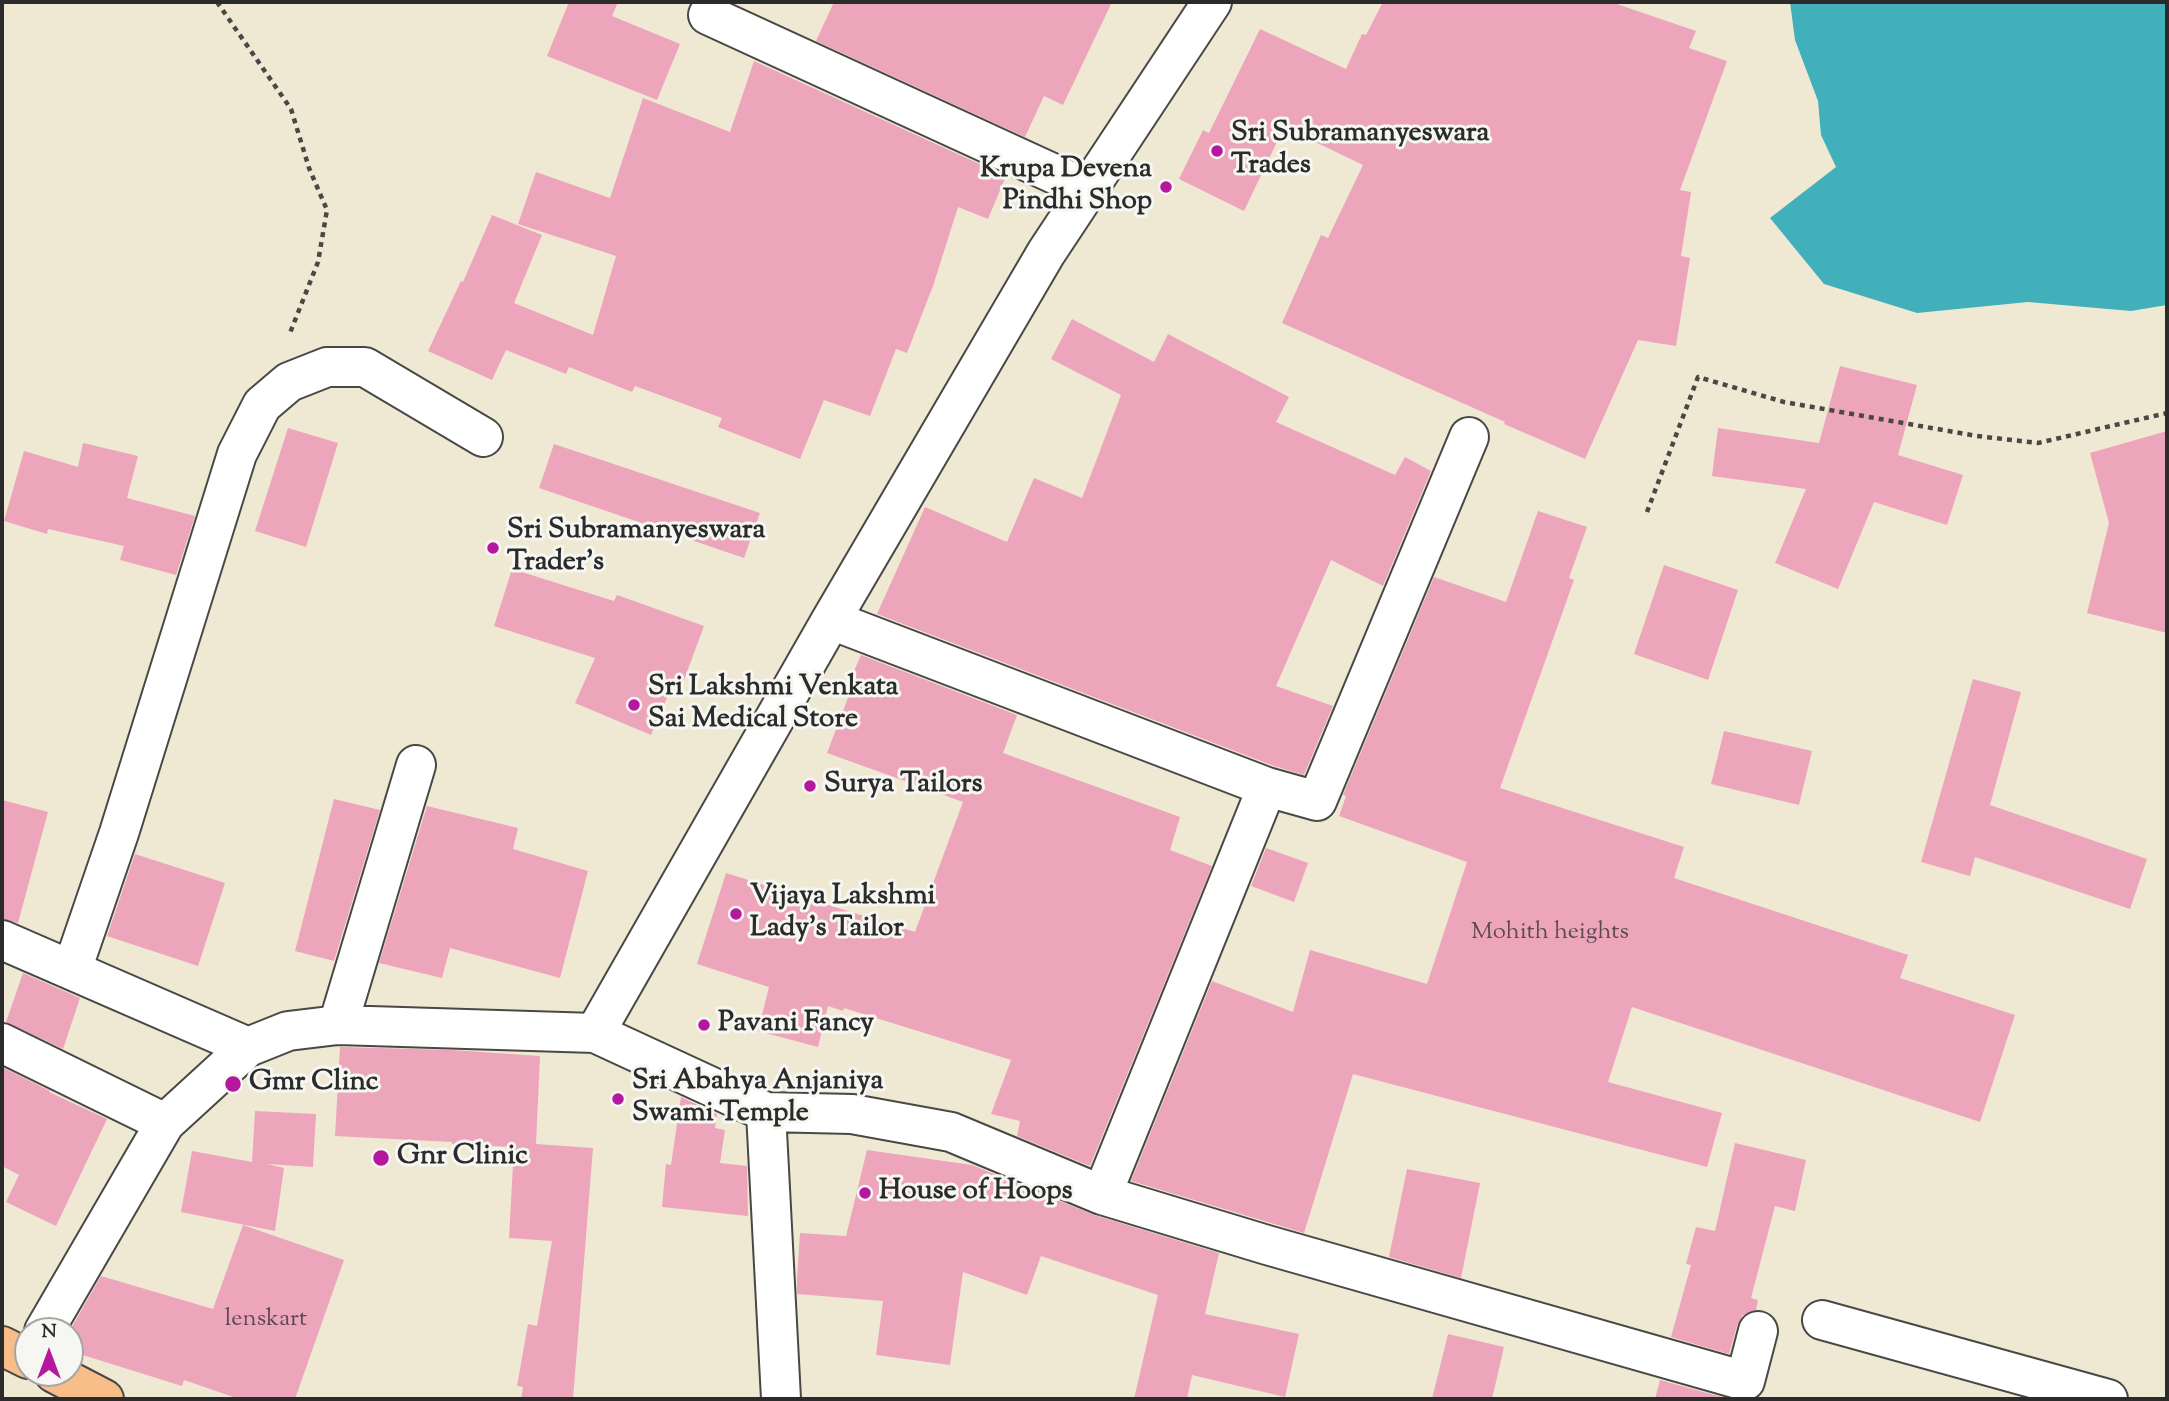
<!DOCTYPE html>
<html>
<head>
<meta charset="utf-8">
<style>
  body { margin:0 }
  #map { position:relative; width:2169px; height:1401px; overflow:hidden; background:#efe9d4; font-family:"Sorts Mill Goudy",serif }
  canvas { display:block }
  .frame { position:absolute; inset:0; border:4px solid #2b2b2b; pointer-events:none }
  .north { position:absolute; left:14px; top:1317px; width:70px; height:70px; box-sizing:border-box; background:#f6f6f2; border:2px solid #a5a5a2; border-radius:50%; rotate:0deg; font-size:19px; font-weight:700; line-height:28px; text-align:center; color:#2b2b2b }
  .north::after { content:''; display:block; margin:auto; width:24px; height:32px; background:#b5179e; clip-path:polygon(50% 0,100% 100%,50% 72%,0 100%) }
</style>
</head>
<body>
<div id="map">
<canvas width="2169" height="1401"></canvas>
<div class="frame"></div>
<div class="north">N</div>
</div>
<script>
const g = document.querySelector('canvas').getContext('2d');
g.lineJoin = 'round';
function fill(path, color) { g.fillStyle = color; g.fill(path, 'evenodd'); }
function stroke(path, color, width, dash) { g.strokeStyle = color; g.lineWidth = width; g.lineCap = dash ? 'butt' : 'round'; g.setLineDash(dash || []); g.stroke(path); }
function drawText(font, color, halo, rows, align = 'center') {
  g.font = font + ' "Sorts Mill Goudy",serif'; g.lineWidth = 6; g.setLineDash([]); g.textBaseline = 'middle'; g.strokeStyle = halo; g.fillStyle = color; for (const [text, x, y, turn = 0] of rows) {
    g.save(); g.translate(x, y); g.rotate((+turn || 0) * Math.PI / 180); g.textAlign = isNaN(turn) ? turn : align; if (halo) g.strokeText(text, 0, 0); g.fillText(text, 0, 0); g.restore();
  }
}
const water = new Path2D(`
  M 1790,2 L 2167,2 L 2167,305 L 2131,311 L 2028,302 L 1917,313 L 1824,284 L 1770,218 L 1836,167 L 1821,135 L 1818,101 L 1795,40 Z`);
const building = new Path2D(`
  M 569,2 L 618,2 L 612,16 L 680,44 L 657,100 L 547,56 Z
  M 834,2 L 1112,2 L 1063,105 L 1044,96 L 1025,137 L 816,41 Z
  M 1383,2 L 1611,2 L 1696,31 L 1689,48 L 1727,61 L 1680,190 L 1691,192 L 1681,256 L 1690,258 L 1676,346 L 1638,340 L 1585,459 L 1504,424 L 1505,422 L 1282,323 L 1321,235 L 1328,238 L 1363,165 L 1284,127 L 1244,211 L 1179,179 L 1203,130 L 1209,133 L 1260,29 L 1346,69 L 1362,34 L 1366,35 Z
  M 754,61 L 1006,176 L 988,219 L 958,207 L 933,286 L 907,353 L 896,349 L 870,416 L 824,400 L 800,459 L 718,427 L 722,418 L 635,386 L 632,392 L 569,367 L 566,374 L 506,350 L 492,380 L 428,351 L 461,281 L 463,282 L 492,215 L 542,235 L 514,303 L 593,335 L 616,256 L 518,224 L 536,172 L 610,198 L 643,98 L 730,132 Z
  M 1072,319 L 1154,362 L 1168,334 L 1289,397 L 1276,422 L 1395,475 L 1405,457 L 1431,471 L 1383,586 L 1331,560 L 1276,686 L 1333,706 L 1304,775 L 1274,766 L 877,614 L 925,507 L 1007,542 L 1034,478 L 1082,498 L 1121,395 L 1051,359 Z
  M 1840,366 L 1917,385 L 1898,455 L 1963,475 L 1947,525 L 1874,502 L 1838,589 L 1775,563 L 1806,489 L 1712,476 L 1718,428 L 1819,443 Z
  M 288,428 L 338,443 L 306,547 L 255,531 Z
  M 2167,431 L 2167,633 L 2087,613 L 2109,523 L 2090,453 Z
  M 83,443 L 138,456 L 127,498 L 195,516 L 176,575 L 120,560 L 124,546 L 48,529 L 47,534 L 4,521 L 24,451 L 78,467 Z
  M 554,444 L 760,513 L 744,558 L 539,488 Z
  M 1538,511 L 1587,527 L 1569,578 L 1574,580 L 1500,788 L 1684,847 L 1674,878 L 1908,955 L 1900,978 L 2015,1015 L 1980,1122 L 1632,1007 L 1608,1082 L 1722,1113 L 1707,1167 L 1353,1074 L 1304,1233 L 1131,1181 L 1212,981 L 1293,1012 L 1310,950 L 1427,984 L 1467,862 L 1339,816 L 1346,796 L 1343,795 L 1434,577 L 1506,602 Z
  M 1664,565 L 1738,590 L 1708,680 L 1634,654 Z
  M 512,569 L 614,601 L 617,595 L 704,626 L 684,680 L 676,677 L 651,735 L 575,703 L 595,658 L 494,626 Z
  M 861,655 L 1017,715 L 1003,753 L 1180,817 L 1170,850 L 1212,866 L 1090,1166 L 1017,1136 L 1020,1121 L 991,1114 L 1011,1060 L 844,1008 L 843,1011 L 828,1006 L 818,1047 L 758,1031 L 769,987 L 697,964 L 726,873 L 915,932 L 963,802 L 827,753 L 852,687 L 848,685 Z
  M 1973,679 L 2021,692 L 1990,805 L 2147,859 L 2130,909 L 1975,857 L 1970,876 L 1921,862 Z
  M 1724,731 L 1812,751 L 1799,805 L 1711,784 Z
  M 334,799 L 380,810 L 334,961 L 295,951 Z
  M 2,800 L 48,812 L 18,923 L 2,919 Z
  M 427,806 L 518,828 L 513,849 L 588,871 L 560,978 L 450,948 L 442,978 L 379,963 Z
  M 1266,848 L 1308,863 L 1294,902 L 1251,886 Z
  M 135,854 L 225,883 L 198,966 L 107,936 Z
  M 23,973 L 80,998 L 63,1049 L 6,1022 Z
  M 340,1047 L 452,1050 L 540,1056 L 536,1144 L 593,1148 L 573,1399 L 521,1399 L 523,1387 L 517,1386 L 528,1324 L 537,1326 L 552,1241 L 509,1238 L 514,1147 L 452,1144 L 452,1142 L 335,1136 Z
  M 2,1067 L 50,1091 L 49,1092 L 107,1119 L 56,1226 L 6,1202 L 19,1175 L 2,1166 Z
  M 681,1097 L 717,1114 L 715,1128 L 725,1130 L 720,1163 L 747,1166 L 748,1216 L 662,1207 L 666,1164 L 671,1165 Z
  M 255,1111 L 316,1114 L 313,1167 L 267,1164 L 284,1168 L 275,1231 L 181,1212 L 192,1151 L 252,1162 Z
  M 1735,1143 L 1806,1160 L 1795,1211 L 1775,1206 L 1751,1298 L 1758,1300 L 1756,1310 L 1742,1316 L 1737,1326 L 1729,1354 L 1671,1337 L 1691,1265 L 1686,1264 L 1696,1227 L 1715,1231 Z
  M 867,1150 L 972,1165 L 1094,1215 L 1219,1253 L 1205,1314 L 1299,1334 L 1285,1397 L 1192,1375 L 1187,1399 L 1134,1399 L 1158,1295 L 1041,1256 L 1027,1295 L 963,1272 L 950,1365 L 876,1355 L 883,1301 L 797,1294 L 797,1278 L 800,1233 L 846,1236 Z
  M 1407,1169 L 1480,1183 L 1461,1278 L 1389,1257 Z
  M 243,1225 L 344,1260 L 295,1399 L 239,1399 L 184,1380 L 182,1386 L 70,1351 L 70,1330 L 101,1276 L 213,1309 Z
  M 1448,1334 L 1504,1347 L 1492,1399 L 1432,1399 Z
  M 1660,1380 L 1729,1399 L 1655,1399 Z`);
const path = new Path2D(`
  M 217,2 L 291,109 L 309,168 L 327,210 L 318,262 L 290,333
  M 1647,512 L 1698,377 L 1784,402 L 1977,436 L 2038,443 L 2167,413`);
const minor = new Path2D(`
  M 708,15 L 1087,189
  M 831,620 L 1267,787
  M 2,940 L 248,1047
  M 72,970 L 119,833 L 237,454 L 262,405 L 289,382 L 327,367 L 365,367 L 483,437
  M 338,1025 L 416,765
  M 595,1033 L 766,1112 L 852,1114 L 951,1132 L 1102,1195 L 1267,1245 L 1745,1381 L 1758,1331
  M 2,1043 L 165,1123
  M 766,1112 L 781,1399
  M 1102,1195 L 1267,787 L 1317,801 L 1469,437
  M 1822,1320 L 2108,1399
  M 44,1331 L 165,1123 L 248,1047 L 288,1031 L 338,1025 L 595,1033 L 831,620 L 1046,253 L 1212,2`);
const major = new Path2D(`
  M 2,1346 L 28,1359
  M 54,1373 L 104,1399`);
const markers = [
  [1217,151,7,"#b5179e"],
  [1166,187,7,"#b5179e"],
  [493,548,7,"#b5179e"],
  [634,705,7,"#b5179e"],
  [810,786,7,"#b5179e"],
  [736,914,7,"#b5179e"],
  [704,1025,7,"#b5179e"],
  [233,1084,9,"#b5179e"],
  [618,1099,7,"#b5179e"],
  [381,1158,9,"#b5179e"],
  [865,1193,7,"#b5179e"]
];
const numberNames = [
  ["Mohith heights",1550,934],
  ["lenskart",266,1321]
];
const poiNames = [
  ["Sri Subramanyeswara",1231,135],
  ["Trades",1231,167],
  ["Krupa Devena",1152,171,"right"],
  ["Pindhi Shop",1152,203,"right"],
  ["Sri Subramanyeswara",507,532],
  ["Trader's",507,564],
  ["Sri Lakshmi Venkata",648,689],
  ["Sai Medical Store",648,721],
  ["Surya Tailors",824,786],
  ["Vijaya Lakshmi",750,898],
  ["Lady's Tailor",750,930],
  ["Pavani Fancy",718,1025],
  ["Sri Abahya Anjaniya",632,1083],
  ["Swami Temple",632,1115],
  ["Gmr Clinc",249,1084],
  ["Gnr Clinic",397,1158],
  ["House of Hoops",879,1193]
];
fill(water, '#41b0bb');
fill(building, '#eda5bc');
stroke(minor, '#484844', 42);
stroke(major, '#484844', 42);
stroke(path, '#484844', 4.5, [5, 5]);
stroke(minor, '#fff', 38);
stroke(major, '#f9bd89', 38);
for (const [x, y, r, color] of markers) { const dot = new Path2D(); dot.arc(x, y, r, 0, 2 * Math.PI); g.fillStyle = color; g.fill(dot); stroke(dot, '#f6f6f2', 2.5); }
drawText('24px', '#5c4a4f', null, numberNames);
drawText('bold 28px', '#2b2b2b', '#f6f6f2', poiNames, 'left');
</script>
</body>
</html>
